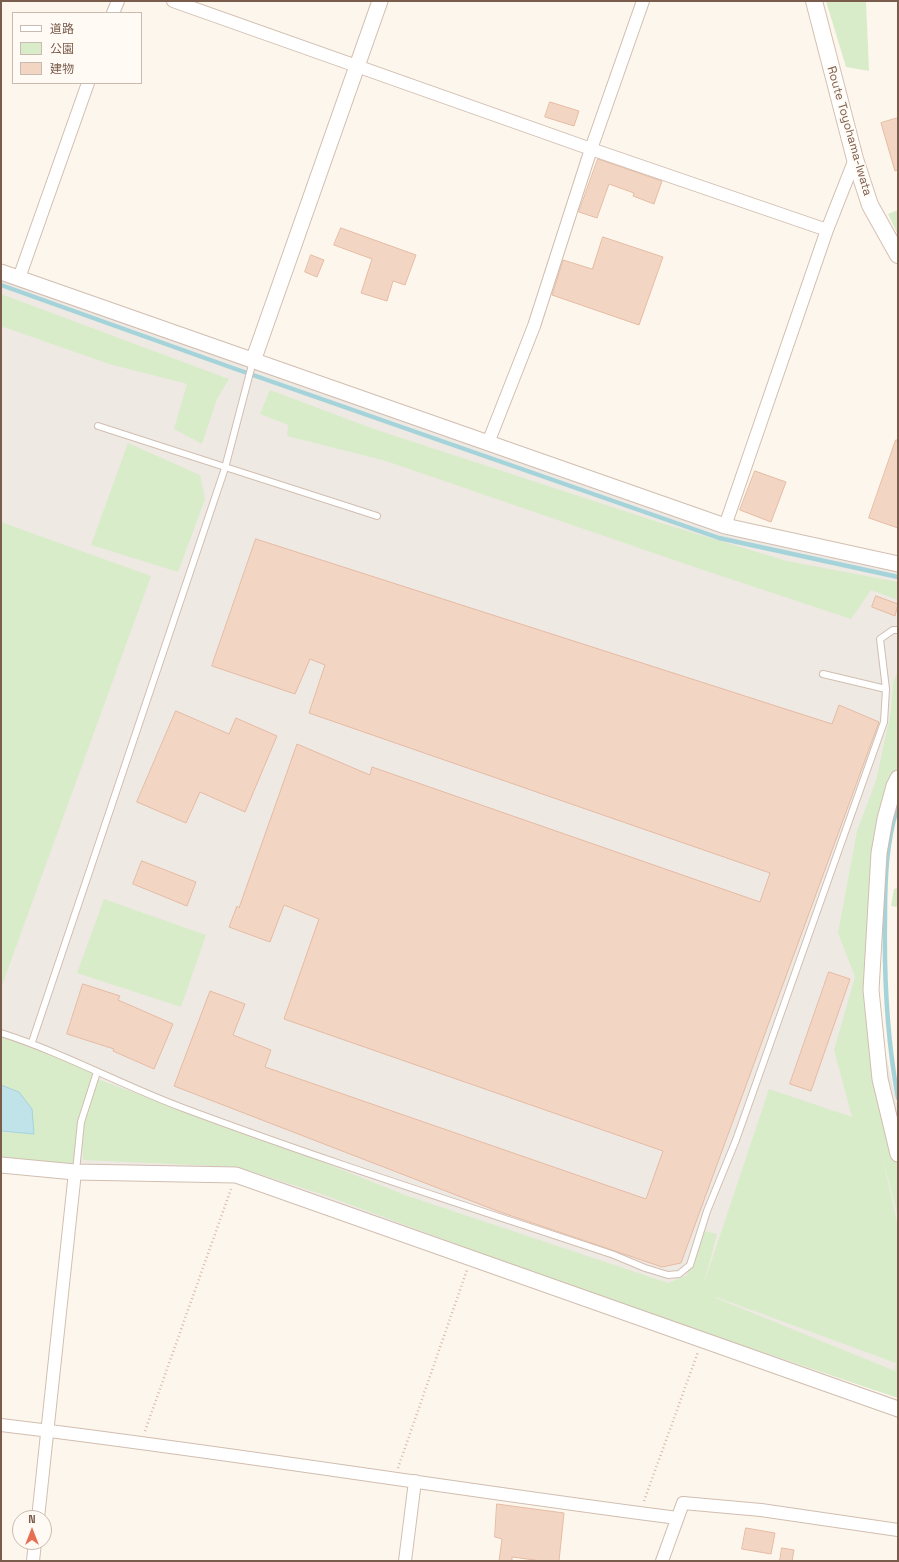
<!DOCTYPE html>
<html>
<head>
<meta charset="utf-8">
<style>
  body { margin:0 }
  #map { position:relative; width:899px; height:1562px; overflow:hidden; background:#fdf6ec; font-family:"Space Grotesk","Noto Sans JP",sans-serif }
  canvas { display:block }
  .frame { position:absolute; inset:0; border:2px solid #7a5c4d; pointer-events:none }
  .legend { position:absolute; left:12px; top:12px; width:130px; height:72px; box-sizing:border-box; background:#fffaf3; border:1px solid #cabbb1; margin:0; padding:5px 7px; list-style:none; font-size:12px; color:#7a5c4d }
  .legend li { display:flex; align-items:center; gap:8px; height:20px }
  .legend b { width:20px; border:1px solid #cabbb1 }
  .north { position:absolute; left:12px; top:1510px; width:40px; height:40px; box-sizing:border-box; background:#fffaf3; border:1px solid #cabbb1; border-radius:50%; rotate:0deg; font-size:11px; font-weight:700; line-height:16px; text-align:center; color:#7a5c4d }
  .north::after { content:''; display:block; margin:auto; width:14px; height:18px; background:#e76f51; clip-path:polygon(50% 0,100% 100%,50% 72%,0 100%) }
</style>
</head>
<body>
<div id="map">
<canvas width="899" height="1562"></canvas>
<div class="frame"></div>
<ul class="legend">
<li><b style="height:5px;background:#fff"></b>道路</li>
<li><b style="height:11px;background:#d8ecc9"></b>公園</li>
<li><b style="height:11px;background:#f3d5c3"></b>建物</li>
</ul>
<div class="north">N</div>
</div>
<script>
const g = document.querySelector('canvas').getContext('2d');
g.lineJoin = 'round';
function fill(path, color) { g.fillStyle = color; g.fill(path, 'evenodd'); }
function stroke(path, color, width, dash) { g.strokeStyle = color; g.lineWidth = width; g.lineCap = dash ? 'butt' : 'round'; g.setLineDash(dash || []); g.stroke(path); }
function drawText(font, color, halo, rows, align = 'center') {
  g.font = font + ' "Space Grotesk",sans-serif'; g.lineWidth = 3.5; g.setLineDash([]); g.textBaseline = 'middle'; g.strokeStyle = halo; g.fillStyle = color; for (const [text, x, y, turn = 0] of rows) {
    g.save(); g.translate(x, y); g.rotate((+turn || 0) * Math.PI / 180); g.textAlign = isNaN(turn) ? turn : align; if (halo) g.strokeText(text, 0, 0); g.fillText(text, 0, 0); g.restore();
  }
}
const industrial = new Path2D(`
  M 1,277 L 725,526 L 898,564 L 898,793 L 885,819 L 871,990 L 898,1108 L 898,1398 L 583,1291 L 236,1175 L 1,1164 Z`);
const green = new Path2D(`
  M 826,1 L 866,1 L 869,71 L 846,67 Z
  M 898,210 L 898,235 L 888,214 Z
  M 1,294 L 229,379 L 217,399 L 202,444 L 174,429 L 187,384 L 109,364 L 1,326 Z
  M 270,390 L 371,428 L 661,523 L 787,561 L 898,582 L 898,600 L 871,590 L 851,619 L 700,569 L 386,461 L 287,436 L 288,425 L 260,414 Z
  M 128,443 L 200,475 L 205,499 L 178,572 L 91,545 Z
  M 1,522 L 151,576 L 1,988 Z
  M 898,671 L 898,778 L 892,793 L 871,990 L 898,1141 L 898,1217 L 882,1155 L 898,1226 L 898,1398 L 583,1291 L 327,1196 L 238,1167 L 83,1160 L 81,1122 L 95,1078 L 183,1111 L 233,1126 L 405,1195 L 668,1283 L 687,1275 L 701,1230 L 717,1234 L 704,1283 L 769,1089 L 852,1117 L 834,1050 L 855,977 L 838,933 L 857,831 L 876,781 L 891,711 L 893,682 ZM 716,1297 L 896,1363 L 895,1371 L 716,1298 Z
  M 898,888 L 898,907 L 891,906 L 894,889 Z
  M 104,899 L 206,935 L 181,1007 L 77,973 Z
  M 1,1034 L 97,1072 L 81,1108 L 77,1158 L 73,1167 L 1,1160 L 1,1132 L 34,1134 L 19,1092 L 1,1085 Z`);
const water = new Path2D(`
  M 1,1085 L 19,1092 L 32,1109 L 34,1134 L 1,1131 Z`);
const stream = new Path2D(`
  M 1,285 L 230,367 L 719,538 L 898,577
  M 898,806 C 886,841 885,882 885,918 C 884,978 887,1039 898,1098`);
const building = new Path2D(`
  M 550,102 L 579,111 L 574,126 L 545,117 Z
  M 898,118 L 898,170 L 895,171 L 881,123 Z
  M 598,159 L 662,181 L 654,204 L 633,196 L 634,193 L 609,184 L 597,218 L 579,212 Z
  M 341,228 L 416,255 L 405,285 L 393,281 L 387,301 L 361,293 L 372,259 L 334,245 Z
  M 603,237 L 663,257 L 639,325 L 552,295 L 563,260 L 592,269 Z
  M 311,255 L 324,260 L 317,277 L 305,272 Z
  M 896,440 L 898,440 L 898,528 L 869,518 Z
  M 755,471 L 786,482 L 771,522 L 740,510 Z
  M 256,539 L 832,724 L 839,705 L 879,722 L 681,1263 L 662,1267 L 500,1212 L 174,1086 L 210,991 L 245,1004 L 233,1035 L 271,1050 L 265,1067 L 646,1199 L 663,1151 L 284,1019 L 319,919 L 284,905 L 270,942 L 229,927 L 237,906 L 239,908 L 297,744 L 370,775 L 372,767 L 760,902 L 770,873 L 309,713 L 325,665 L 310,659 L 295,694 L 212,666 Z
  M 876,596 L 898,604 L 895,616 L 872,607 Z
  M 176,711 L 229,734 L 236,718 L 277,736 L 245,812 L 200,792 L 186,823 L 137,802 Z
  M 142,861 L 196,882 L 187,906 L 133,884 Z
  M 829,972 L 850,979 L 811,1091 L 790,1084 Z
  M 83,984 L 120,996 L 118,1000 L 173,1024 L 154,1069 L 113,1051 L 114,1049 L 67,1034 Z
  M 497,1504 L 564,1513 L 559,1561 L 542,1561 L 512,1557 L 512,1561 L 499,1561 L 502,1539 L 495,1537 Z
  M 746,1528 L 775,1533 L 771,1554 L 742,1549 Z
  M 782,1548 L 794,1550 L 792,1561 L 780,1561 Z`);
const path = new Path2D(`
  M 145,1431 L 231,1189
  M 398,1468 L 467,1270
  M 644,1501 L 698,1352`);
const service = new Path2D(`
  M 98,426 L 377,516
  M 823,674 L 886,689
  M 1,1033 C 64,1053 121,1085 183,1108 C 325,1161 470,1207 614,1255 L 645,1268 L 668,1275 L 679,1274 L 690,1265 L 707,1211 L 736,1140 L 884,722 L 886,689 L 880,639 L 893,630 L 898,630
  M 32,1042 L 225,468 L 253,361
  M 76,1171 L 81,1122 L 97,1072`);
const minor = new Path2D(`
  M 173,1 L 591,149 L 827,230
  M 113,13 L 118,1
  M 19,278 L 88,83
  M 488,443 L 534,326 L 591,149 L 643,1
  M 725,526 L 827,230 L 855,159
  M 1,1425 C 227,1452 452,1489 677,1518
  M 38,1518 L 75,1172
  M 33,1561 L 35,1542
  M 405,1561 L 415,1481
  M 662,1561 L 683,1503 L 761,1510 L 898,1530`);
const tertiary = new Path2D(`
  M 1,272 L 725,526 L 898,564
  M 253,361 L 380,1
  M 898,778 L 894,786 L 885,819 L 879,853 L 871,990 L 880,1079 L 898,1154
  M 1,1165 L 75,1172 L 236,1175 L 898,1409`);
const secondary = new Path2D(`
  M 814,1 L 855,159 L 870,205 L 898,255`);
const streetNames = [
  ["Route Toyohama-Iwata",849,131,74]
];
fill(industrial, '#efe9e4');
fill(green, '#d8ecc9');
fill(water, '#bfe3e8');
stroke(water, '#a5d3da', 1);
stroke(stream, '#a5d3da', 4.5);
fill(building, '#f3d5c3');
stroke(building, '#e6bba3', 1);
stroke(service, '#d1beb0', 8);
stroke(minor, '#d1beb0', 14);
stroke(tertiary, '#d1beb0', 17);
stroke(secondary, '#d6c0b0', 18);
stroke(path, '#d9b8a5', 2.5, [1, 3]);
stroke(service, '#fff', 6);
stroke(minor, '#fff', 12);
stroke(tertiary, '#fff', 15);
stroke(secondary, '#fff', 16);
drawText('12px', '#7a5c4d', '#fffaf3', streetNames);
</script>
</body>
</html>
